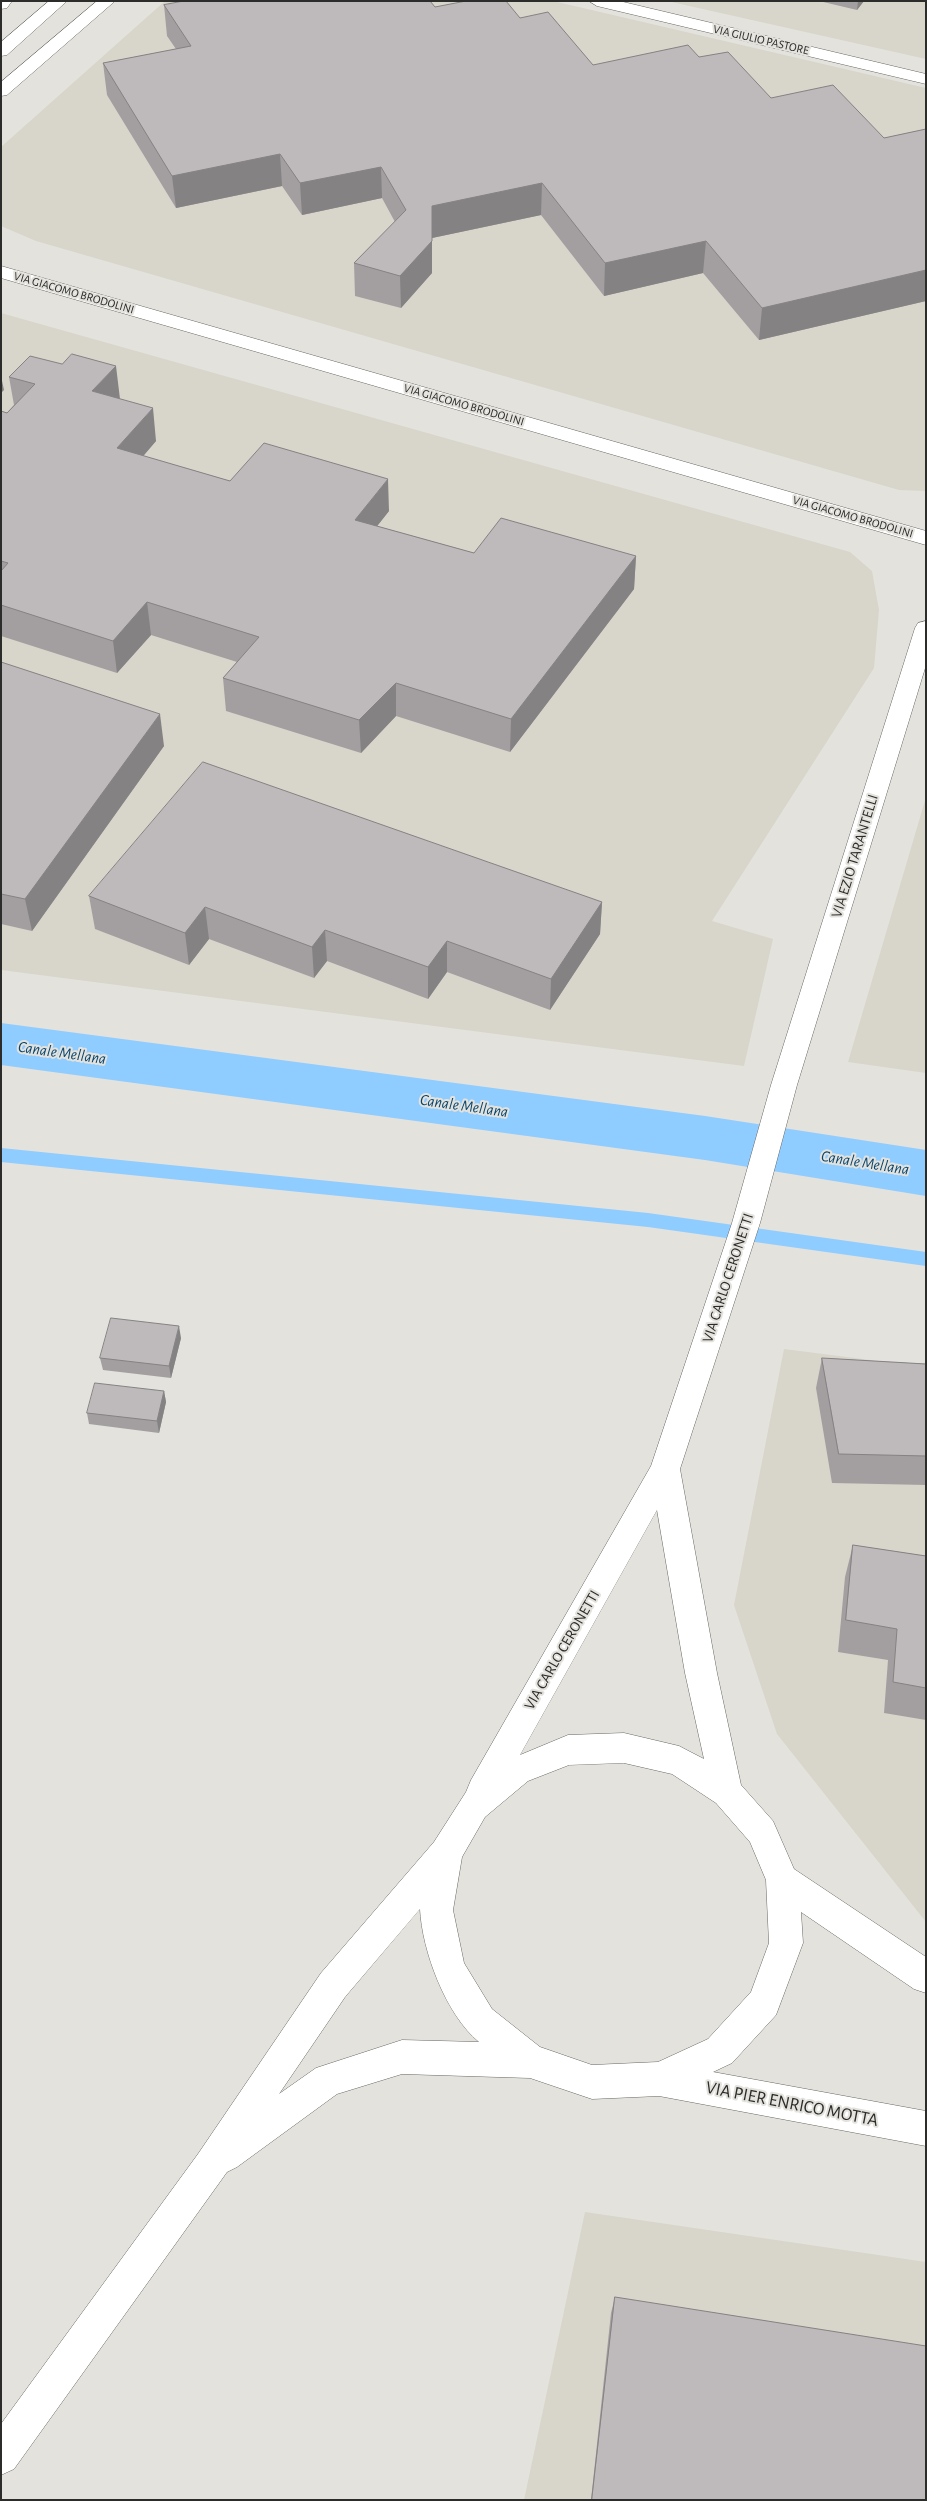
<!DOCTYPE html>
<html>
<head>
<meta charset="utf-8">
<style>
  body { margin:0 }
  #map { position:relative; width:927px; height:2501px; overflow:hidden; background:#e3e2dd; font-family:"Alegreya Sans",sans-serif }
  canvas { display:block }
  .frame { position:absolute; inset:0; border:2px solid #2c2c2a; pointer-events:none }
</style>
</head>
<body>
<div id="map">
<canvas width="927" height="2501"></canvas>
<div class="frame"></div>
</div>
<script>
const g = document.querySelector('canvas').getContext('2d');
g.lineJoin = 'round';
function fill(path, color) { g.fillStyle = color; g.fill(path, 'evenodd'); }
function stroke(path, color, width, dash) { g.strokeStyle = color; g.lineWidth = width; g.lineCap = dash ? 'butt' : 'round'; g.setLineDash(dash || []); g.stroke(path); }
function drawText(font, color, halo, rows, align = 'center') {
  g.font = font + ' "Alegreya Sans",sans-serif'; g.lineWidth = 4; g.setLineDash([]); g.textBaseline = 'middle'; g.strokeStyle = halo; g.fillStyle = color; for (const [text, x, y, turn = 0] of rows) {
    g.save(); g.translate(x, y); g.rotate((+turn || 0) * Math.PI / 180); g.textAlign = isNaN(turn) ? turn : align; if (halo) g.strokeText(text, 0, 0); g.fillText(text, 0, 0); g.restore();
  }
}
const built = new Path2D(`
  M 165,1 L 553,1 L 926,88 L 926,491 L 899,490 L 36,241 L 1,226 L 1,147 Z
  M 667,1 L 926,1 L 926,59 Z
  M 1,313 L 850,552 L 872,571 L 879,610 L 874,668 L 712,921 L 773,939 L 744,1066 L 1,970 Z
  M 926,797 L 926,1073 L 848,1062 Z
  M 784,1349 L 926,1367 L 926,1922 L 777,1734 L 734,1605 Z
  M 585,2212 L 926,2262 L 926,2500 L 524,2500 Z`);
const stream = new Path2D(`
  M 1,1148 L 648,1213 L 926,1252 L 926,1266 L 648,1227 L 1,1162 Z`);
const canal = new Path2D(`
  M 1,1023 L 705,1116 L 926,1150 L 926,1196 L 705,1160 L 1,1065 Z`);
const street = new Path2D(`
  M 97,1 L 115,1 L 7,95 L 1,96 L 1,82 Z
  M 589,1 L 619,1 L 926,74 L 926,84 L 597,6 Z
  M 926,621 L 926,665 L 797,1085 L 760,1223 L 680,1469 L 717,1673 L 741,1785 L 773,1821 L 794,1869 L 926,1957 L 926,1993 L 914,1989 L 801,1912 L 803,1943 L 776,2015 L 732,2063 L 713,2072 L 926,2111 L 926,2146 L 659,2096 L 592,2099 L 530,2078 L 402,2074 L 337,2094 L 237,2167 L 227,2172 L 14,2469 L 1,2475 L 1,2424 L 198,2154 L 321,1973 L 434,1842 L 466,1792 L 471,1780 L 651,1466 L 732,1223 L 771,1085 L 915,628 L 918,623 ZM 657,1510 L 685,1673 L 704,1759 L 679,1746 L 624,1733 L 568,1735 L 520,1755 ZM 624,1763 L 672,1774 L 716,1803 L 750,1842 L 766,1880 L 769,1943 L 751,1992 L 708,2039 L 658,2062 L 592,2065 L 540,2047 L 492,2009 L 464,1963 L 453,1910 L 462,1857 L 485,1817 L 528,1781 L 569,1765 ZM 420,1909 C 422,1951 446,2015 479,2042 L 402,2040 L 316,2068 L 279,2094 L 345,1997 Z`);
const secondary = new Path2D(`
  M 1,266 L 926,531 L 926,545 L 1,278 Z`);
const highway = new Path2D(`
  M 1,1 L 12,1 L 7,8 L 1,9 Z
  M 49,1 L 67,1 L 7,55 L 1,56 L 1,42 Z`);
const wall = new Path2D(`
  M 819,1 L 864,1 L 857,10 Z
  M 164,5 L 435,7 L 520,18 L 593,65 L 699,57 L 771,98 L 884,138 L 926,129 L 926,301 L 759,340 L 703,273 L 604,296 L 541,215 L 432,238 L 432,273 L 401,308 L 355,296 L 354,263 L 395,222 L 382,198 L 302,215 L 282,186 L 176,208 L 107,95 L 103,63 L 176,49 L 167,36 Z
  M 9,377 L 120,399 L 156,441 L 143,456 L 230,481 L 389,511 L 377,526 L 474,553 L 636,556 L 634,589 L 510,752 L 396,716 L 361,753 L 226,711 L 223,678 L 237,662 L 151,635 L 117,673 L 1,636 L 1,411 L 7,413 L 14,405 Z
  M 1,662 L 164,746 L 32,931 L 1,924 Z
  M 89,896 L 602,902 L 600,934 L 550,1010 L 447,972 L 428,999 L 327,961 L 314,978 L 209,939 L 189,965 L 95,929 Z
  M 181,1338 L 171,1378 L 103,1370 L 100,1358 Z
  M 822,1358 L 926,1364 L 926,1485 L 832,1483 L 816,1388 Z
  M 164,1391 L 166,1402 L 159,1433 L 89,1424 L 87,1413 Z
  M 853,1545 L 926,1556 L 926,1720 L 884,1713 L 888,1660 L 838,1652 L 845,1577 Z
  M 615,2297 L 926,2500 L 591,2500 L 611,2313 Z`);
const shadedWall = new Path2D(`
  M 858,1 L 864,1 L 857,10 Z
  M 280,154 L 282,186 L 176,208 L 172,176 Z
  M 381,167 L 382,198 L 302,215 L 300,183 Z
  M 542,183 L 541,215 L 432,238 L 432,273 L 401,308 L 400,276 L 432,206 Z
  M 706,241 L 703,273 L 604,296 L 605,263 Z
  M 926,270 L 926,301 L 759,340 L 762,308 Z
  M 116,366 L 120,399 L 92,391 Z
  M 1,376 L 4,390 L 1,393 Z
  M 153,408 L 156,441 L 122,481 L 117,448 Z
  M 388,479 L 389,511 L 356,553 L 355,520 Z
  M 636,556 L 634,589 L 510,752 L 511,719 Z
  M 147,602 L 151,635 L 117,673 L 113,641 Z
  M 396,683 L 396,716 L 361,753 L 359,720 Z
  M 160,714 L 164,746 L 32,931 L 25,899 Z
  M 602,902 L 600,934 L 550,1010 L 551,979 Z
  M 205,907 L 209,939 L 189,965 L 185,933 Z
  M 325,930 L 327,961 L 314,978 L 312,947 Z
  M 447,941 L 447,972 L 428,999 L 428,967 Z
  M 179,1326 L 181,1338 L 171,1378 L 169,1366 Z
  M 164,1391 L 166,1402 L 159,1433 L 157,1421 Z`);
const building = new Path2D(`
  M 184,1 L 430,1 L 435,7 L 466,1 L 506,1 L 520,18 L 548,12 L 593,65 L 688,45 L 699,57 L 728,52 L 771,98 L 833,85 L 884,138 L 926,129 L 926,270 L 762,308 L 706,241 L 605,263 L 542,183 L 432,206 L 432,241 L 400,276 L 354,263 L 406,210 L 381,167 L 300,183 L 280,154 L 172,176 L 103,63 L 191,46 L 164,5 Z
  M 72,354 L 116,366 L 92,391 L 153,408 L 117,448 L 230,481 L 264,443 L 388,479 L 355,520 L 474,553 L 501,518 L 636,556 L 511,719 L 396,683 L 359,720 L 223,678 L 259,637 L 147,602 L 113,641 L 1,605 L 1,571 L 8,563 L 1,561 L 1,411 L 7,413 L 35,384 L 9,377 L 30,356 L 62,364 Z
  M 1,662 L 160,714 L 25,899 L 1,894 Z
  M 203,762 L 602,902 L 551,979 L 447,941 L 428,967 L 325,930 L 312,947 L 205,907 L 185,933 L 89,896 Z
  M 111,1318 L 179,1326 L 169,1366 L 100,1358 Z
  M 822,1358 L 926,1364 L 926,1456 L 839,1454 Z
  M 95,1383 L 164,1391 L 157,1421 L 87,1413 Z
  M 853,1545 L 926,1556 L 926,1688 L 893,1682 L 897,1629 L 846,1620 Z
  M 615,2297 L 926,2346 L 926,2500 L 592,2500 Z`);
const farStreetnames = [
  ["VIA GIULIO PASTORE",761,40,13],
  ["VIA GIACOMO BRODOLINI",74,293,16],
  ["VIA GIACOMO BRODOLINI",464,405,16],
  ["VIA GIACOMO BRODOLINI",853,517,16]
];
const streetNames = [
  ["VIA EZIO TARANTELLI",855,856,-73],
  ["VIA CARLO CERONETTI",728,1278,-72],
  ["VIA CARLO CERONETTI",562,1650,-60]
];
const waterNames = [
  ["Canale Mellana",62,1053,8],
  ["Canale Mellana",464,1106,8],
  ["Canale Mellana",865,1163,9]
];
const nearStreetnames = [
  ["VIA PIER ENRICO MOTTA",792,2104,11]
];
fill(built, '#d8d6ca');
fill(stream, '#8fccff');
fill(canal, '#8fccff');
stroke(street, '#686864', 1);
stroke(secondary, '#686864', 1);
stroke(highway, '#686864', 1);
fill(street, '#fff');
fill(secondary, '#fff');
fill(highway, '#fff');
fill(wall, '#a39fa1');
fill(shadedWall, '#858283');
fill(building, '#beb9bb');
stroke(building, '#858283', 1);
drawText('12px', '#2c2c2a', '#e3e2dd', farStreetnames);
drawText('15px', '#2c2c2a', '#e3e2dd', streetNames);
drawText('italic 16px', '#07446d', '#e3e2dd', waterNames);
drawText('18px', '#2c2c2a', '#e3e2dd', nearStreetnames);
</script>
</body>
</html>
